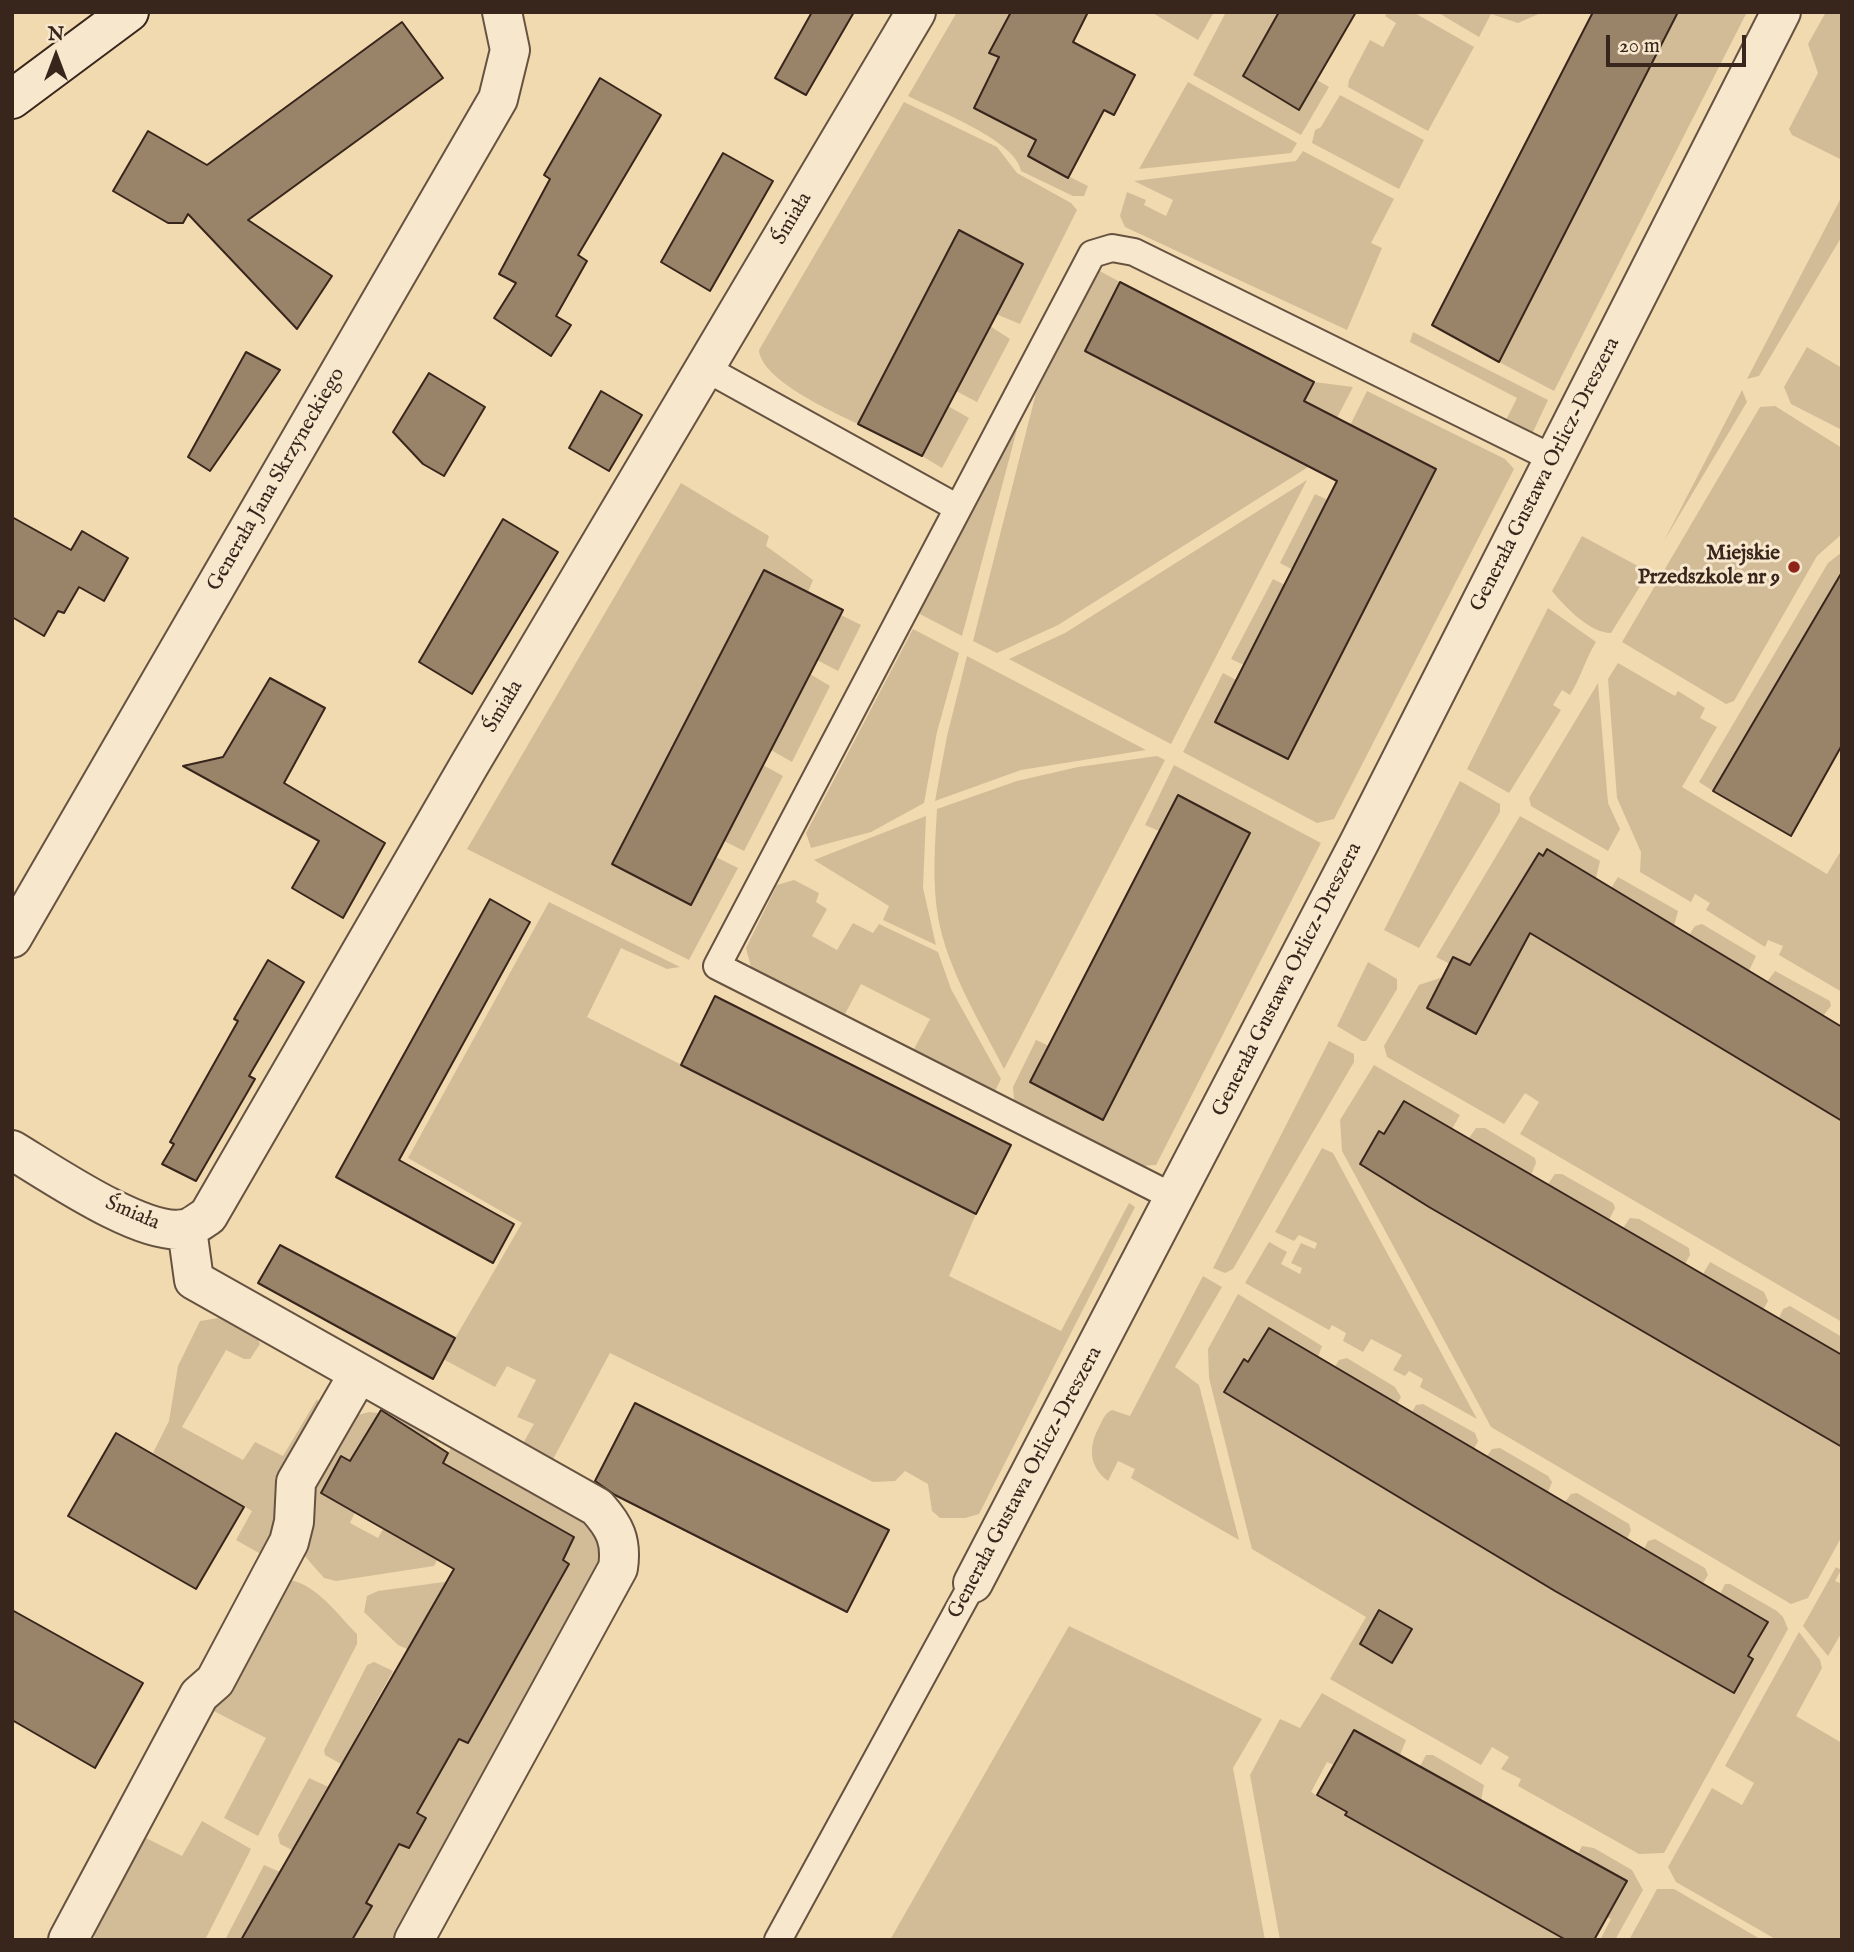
<!DOCTYPE html>
<html>
<head>
<meta charset="utf-8">
<style>
  body { margin:0 }
  #map { position:relative; width:1854px; height:1952px; overflow:hidden; background:#f2dab0; font-family:"IM FELL English",serif }
  canvas { display:block }
  .frame { position:absolute; inset:0; border:14px solid #38251c; pointer-events:none }
  .north { position:absolute; left:21px; top:21px; width:70px; height:70px; -webkit-text-stroke:5px #f7e7cc; paint-order:stroke; rotate:0deg; font-size:19px; font-weight:700; line-height:28px; text-align:center; color:#38251c }
  .north::after { content:''; display:block; margin:auto; width:24px; height:32px; background:#38251c; clip-path:polygon(50% 0,100% 100%,50% 72%,0 100%) }
  .scale { position:absolute; left:1606px; top:35px; width:140px; height:32px; box-sizing:border-box; border:4px solid #38251c; border-top:0; padding-left:9px; font-size:21px; line-height:24px; white-space:nowrap; color:#38251c; -webkit-text-stroke:5px #f7e7cc; paint-order:stroke }
</style>
</head>
<body>
<div id="map">
<canvas width="1854" height="1952"></canvas>
<div class="frame"></div>
<div class="north">N</div>
<div class="scale">20 m</div>
</div>
<script>
const g = document.querySelector('canvas').getContext('2d');
g.lineJoin = 'round';
function fill(path, color) { g.fillStyle = color; g.fill(path, 'evenodd'); }
function stroke(path, color, width, dash) { g.strokeStyle = color; g.lineWidth = width; g.lineCap = dash ? 'butt' : 'round'; g.setLineDash(dash || []); g.stroke(path); }
function drawText(font, color, halo, rows, align = 'center') {
  g.font = font + ' "IM FELL English",serif'; g.lineWidth = 6; g.setLineDash([]); g.textBaseline = 'middle'; g.strokeStyle = halo; g.fillStyle = color; for (const [text, x, y, turn = 0] of rows) {
    g.save(); g.translate(x, y); g.rotate((+turn || 0) * Math.PI / 180); g.textAlign = isNaN(turn) ? turn : align; if (halo) g.strokeText(text, 0, 0); g.fillText(text, 0, 0); g.restore();
  }
}
const green = new Path2D(`
  M 957,12 L 1011,12 L 999,57 L 1036,140 L 1028,156 L 1088,186 L 1084,196 L 1073,196 L 1021,171 C 1016,140 935,110 908,96 Z
  M 1151,12 L 1214,12 L 1198,40 Z
  M 1226,12 L 1279,12 L 1243,76 L 1299,110 L 1317,80 L 1329,87 L 1301,135 L 1193,75 Z
  M 1387,12 L 1413,12 L 1474,47 L 1428,131 L 1348,87 L 1349,80 L 1370,40 L 1383,47 L 1396,23 L 1385,16 Z
  M 1437,12 L 1543,12 L 1518,23 L 1491,14 L 1479,37 Z
  M 1676,12 L 1747,12 L 1554,391 L 1499,362 Z
  M 1826,12 L 1842,12 L 1842,160 L 1792,135 L 1789,129 L 1818,73 L 1808,44 Z
  M 1188,82 L 1297,143 L 1291,153 L 1139,169 Z
  M 1340,95 L 1424,140 L 1399,189 L 1312,143 L 1315,130 L 1321,127 Z
  M 904,102 L 997,147 L 1017,173 L 1071,203 L 1077,210 L 1020,324 L 996,314 L 858,424 C 833,412 761,380 759,350 Z
  M 1303,151 L 1394,199 L 1371,243 L 1382,248 L 1347,330 L 1125,227 L 1120,216 L 1127,192 L 1146,200 L 1144,205 L 1166,216 L 1173,200 L 1134,181 L 1296,161 Z
  M 1842,196 L 1842,236 L 1759,376 L 1747,379 Z
  M 1098,270 L 1120,282 L 1085,351 L 1278,451 L 1314,382 L 1353,387 L 1313,464 L 1058,625 L 997,653 L 973,641 L 1036,393 Z
  M 990,326 L 1010,339 L 977,402 L 956,391 Z
  M 1413,332 L 1548,400 L 1533,432 L 1524,433 L 1504,424 L 1517,398 L 1410,342 Z
  M 1807,347 L 1842,368 L 1842,430 L 1791,404 L 1784,387 Z
  M 1742,390 L 1747,402 L 1664,541 Z
  M 1367,391 L 1505,459 L 1514,469 L 1334,819 L 1317,823 L 1183,752 L 1223,673 L 1236,680 L 1289,758 L 1436,469 L 1364,432 L 1345,467 L 1332,462 Z
  M 948,406 L 969,418 L 942,468 L 922,456 Z
  M 1775,406 L 1842,448 L 1842,534 L 1817,556 L 1734,701 L 1726,704 L 1622,642 L 1760,407 Z
  M 1019,422 L 962,636 L 918,613 Z
  M 1307,480 L 1171,744 L 1009,659 L 1065,633 Z
  M 681,483 L 769,536 L 766,546 L 813,580 L 808,592 L 763,570 L 612,863 L 691,905 L 716,857 L 738,868 L 689,960 L 467,849 Z
  M 1315,494 L 1328,500 L 1293,570 L 1280,563 Z
  M 1582,536 L 1649,572 L 1611,633 C 1590,633 1565,607 1552,591 Z
  M 1842,552 L 1842,572 L 1713,791 L 1699,782 L 1828,563 Z
  M 1273,579 L 1285,585 L 1244,665 L 1231,659 Z
  M 1548,608 L 1596,642 C 1585,660 1581,677 1570,695 L 1562,690 L 1553,705 L 1561,710 L 1509,793 L 1467,769 Z
  M 841,615 L 861,625 L 838,671 L 817,660 Z
  M 913,629 L 959,653 L 937,732 L 924,803 L 871,832 L 811,848 L 806,833 Z
  M 967,656 L 1146,750 L 1021,770 L 935,801 L 947,736 Z
  M 1618,663 L 1675,696 L 1678,691 L 1705,708 L 1700,718 L 1717,727 L 1682,787 L 1827,874 L 1842,849 L 1842,992 L 1779,955 L 1783,946 L 1768,940 L 1765,947 L 1706,910 L 1710,903 L 1695,894 L 1691,902 L 1640,872 L 1641,852 L 1617,798 L 1608,679 Z
  M 810,674 L 830,686 L 792,762 L 771,750 Z
  M 1598,683 L 1608,803 L 1620,829 L 1608,851 L 1531,806 L 1529,798 Z
  M 1157,756 L 1165,760 L 1004,1069 C 980,1022 947,969 938,917 C 932,881 935,845 937,809 L 1017,781 L 1078,767 Z
  M 763,765 L 783,776 L 744,851 L 724,841 Z
  M 1174,765 L 1321,843 L 1156,1165 L 1141,1166 L 1014,1100 L 1013,1087 L 1036,1040 L 1049,1046 L 1030,1083 L 1103,1120 L 1250,833 L 1178,796 L 1159,831 L 1145,825 Z
  M 1460,781 L 1500,804 L 1500,812 L 1419,948 L 1384,930 Z
  M 926,816 L 923,888 L 936,945 L 883,920 L 889,906 L 814,860 Z
  M 1520,816 L 1600,861 L 1596,878 L 1547,851 L 1526,885 L 1521,883 L 1502,913 L 1535,936 L 1842,1121 L 1842,1322 L 1520,1134 L 1539,1102 L 1525,1093 L 1504,1124 L 1387,1057 L 1384,1046 L 1419,985 L 1443,977 L 1427,1008 L 1477,1034 L 1503,982 L 1454,957 L 1450,964 L 1436,957 Z
  M 1618,877 L 1678,911 L 1674,926 L 1611,888 Z
  M 794,880 L 819,893 L 816,902 L 827,909 L 812,936 L 837,950 L 853,923 L 873,933 L 879,924 L 938,952 L 951,989 L 1001,1079 L 994,1093 L 913,1051 L 930,1019 L 861,984 L 845,1014 L 759,975 L 751,967 L 746,948 L 777,885 Z
  M 549,902 L 680,967 L 667,969 L 621,948 L 587,1017 L 976,1214 L 949,1276 L 1061,1331 L 1129,1203 L 1135,1207 L 979,1514 L 965,1518 L 940,1518 L 932,1511 L 928,1484 L 905,1471 L 895,1481 L 873,1482 L 610,1353 L 551,1463 L 521,1447 L 534,1424 L 517,1417 L 536,1380 L 507,1366 L 495,1387 L 443,1359 L 522,1223 L 408,1158 Z
  M 1702,924 L 1756,956 L 1749,971 L 1689,935 L 1695,926 Z
  M 1368,962 L 1397,979 L 1397,989 L 1366,1041 L 1362,1041 L 1337,1026 Z
  M 1775,971 L 1830,1001 L 1831,1006 L 1823,1016 L 1767,982 Z
  M 1329,1041 L 1354,1054 L 1354,1062 L 1233,1269 L 1225,1273 L 1213,1268 Z
  M 1374,1065 L 1460,1115 L 1452,1129 L 1384,1134 L 1378,1132 L 1361,1164 L 1428,1207 L 1567,1283 L 1565,1287 L 1661,1342 L 1663,1340 L 1836,1444 L 1842,1444 L 1842,1536 L 1808,1598 L 1791,1604 L 1491,1427 L 1342,1151 L 1340,1120 Z
  M 1476,1128 L 1485,1128 L 1535,1158 L 1536,1163 L 1531,1175 L 1469,1138 Z
  M 1322,1148 L 1333,1153 L 1477,1419 L 1420,1387 L 1423,1379 L 1409,1371 L 1405,1376 L 1393,1370 L 1402,1355 L 1371,1339 L 1363,1352 L 1343,1341 L 1346,1333 L 1332,1325 L 1329,1330 L 1245,1283 L 1269,1242 L 1287,1252 L 1281,1264 L 1300,1274 L 1302,1268 L 1291,1263 L 1301,1243 L 1315,1249 L 1317,1243 L 1299,1235 L 1294,1241 L 1275,1232 Z
  M 1555,1174 L 1562,1174 L 1613,1203 L 1615,1208 L 1609,1220 L 1548,1184 Z
  M 1630,1218 L 1639,1219 L 1689,1248 L 1690,1255 L 1685,1264 L 1623,1228 Z
  M 1710,1262 L 1764,1292 L 1768,1301 L 1763,1310 L 1703,1274 Z
  M 1203,1276 L 1222,1287 L 1175,1367 L 1199,1385 L 1239,1540 L 1131,1478 L 1135,1469 L 1118,1461 L 1108,1481 C 1089,1467 1088,1447 1099,1427 C 1103,1419 1105,1413 1112,1410 L 1130,1416 Z
  M 1238,1294 L 1322,1346 L 1318,1357 L 1243,1360 L 1224,1392 C 1293,1436 1360,1473 1431,1515 L 1431,1517 L 1734,1693 L 1753,1659 L 1748,1656 L 1768,1622 L 1720,1594 L 1725,1584 L 1730,1584 L 1777,1611 L 1783,1617 L 1788,1629 L 1664,1853 L 1639,1854 L 1518,1786 L 1521,1779 L 1501,1769 L 1509,1757 L 1492,1747 L 1481,1765 L 1330,1679 L 1366,1617 L 1252,1549 L 1209,1378 L 1208,1349 ZM 1379,1610 L 1412,1629 L 1392,1663 L 1360,1644 Z
  M 1790,1306 L 1842,1337 L 1841,1355 L 1779,1318 L 1783,1309 Z
  M 218,1318 L 256,1336 L 260,1344 L 250,1359 L 244,1359 L 226,1350 L 182,1427 L 243,1460 L 255,1442 L 283,1456 L 317,1399 L 319,1404 L 267,1551 L 259,1553 L 236,1540 L 252,1511 L 189,1475 L 160,1465 L 163,1459 L 153,1453 L 169,1421 L 178,1366 L 200,1321 Z
  M 1347,1358 L 1395,1387 L 1401,1397 L 1397,1404 L 1335,1367 L 1339,1360 Z
  M 1423,1404 L 1475,1433 L 1478,1441 L 1474,1449 L 1412,1412 L 1416,1405 Z
  M 369,1412 L 385,1414 L 427,1428 L 430,1435 L 422,1448 L 350,1461 L 341,1457 L 321,1493 L 355,1512 L 350,1523 L 378,1538 L 383,1529 L 437,1560 L 434,1566 L 336,1581 L 324,1578 L 303,1554 L 308,1498 L 354,1416 Z
  M 456,1445 L 586,1515 L 607,1558 L 396,1940 L 352,1940 L 372,1907 L 366,1903 L 399,1844 L 409,1848 L 425,1818 L 417,1813 L 459,1739 L 468,1743 L 484,1715 L 504,1660 L 512,1666 L 528,1639 L 519,1633 L 536,1605 L 545,1609 L 569,1565 L 563,1560 L 574,1537 L 443,1463 L 451,1448 Z
  M 1500,1448 L 1548,1476 L 1552,1482 L 1548,1492 L 1487,1456 L 1492,1449 Z
  M 1577,1493 L 1629,1524 L 1631,1530 L 1627,1539 L 1565,1502 L 1571,1494 Z
  M 1655,1539 L 1705,1568 L 1708,1575 L 1703,1583 L 1644,1549 L 1648,1541 Z
  M 1836,1567 L 1841,1570 L 1835,1581 L 1842,1584 L 1842,1632 L 1828,1656 L 1803,1626 Z
  M 290,1580 C 317,1585 338,1615 357,1634 L 357,1644 L 258,1836 L 224,1818 L 266,1738 L 208,1708 Z
  M 451,1581 L 409,1650 L 398,1645 L 364,1612 L 367,1596 L 378,1591 Z
  M 1069,1626 L 1262,1719 L 1233,1768 L 1265,1940 L 890,1940 Z
  M 1799,1632 L 1820,1660 L 1822,1668 L 1796,1716 L 1842,1743 L 1842,1940 L 1777,1940 L 1676,1882 L 1668,1867 L 1712,1788 L 1742,1805 L 1754,1783 L 1725,1766 Z
  M 374,1662 L 393,1671 L 341,1764 L 325,1755 L 324,1750 L 367,1665 Z
  M 1322,1693 L 1406,1740 L 1400,1755 L 1354,1730 L 1334,1765 L 1327,1762 L 1311,1792 L 1520,1914 L 1572,1940 L 1280,1940 L 1250,1775 L 1280,1719 L 1300,1728 Z
  M 1426,1755 L 1433,1755 L 1484,1785 L 1481,1800 L 1420,1766 Z
  M 309,1778 L 331,1788 L 294,1851 L 280,1844 L 278,1835 Z
  M 202,1821 L 251,1849 L 205,1940 L 95,1940 L 94,1933 L 140,1835 L 182,1856 Z
  M 1582,1846 L 1594,1848 L 1632,1870 L 1643,1890 L 1615,1940 L 1600,1940 L 1611,1919 L 1607,1917 L 1627,1881 L 1578,1854 Z
  M 264,1865 L 280,1872 L 243,1937 L 247,1940 L 225,1940 Z
  M 1657,1889 L 1674,1889 L 1762,1940 L 1629,1940 Z`);
const building = new Path2D(`
  M 812,12 L 854,12 L 806,95 L 775,78 Z
  M 1011,12 L 1088,12 L 1073,42 L 1135,75 L 1114,115 L 1104,110 L 1068,178 L 1028,156 L 1036,140 L 974,108 L 999,57 L 989,53 Z
  M 1279,12 L 1356,12 L 1299,110 L 1243,76 Z
  M 1593,12 L 1678,12 L 1499,362 L 1432,325 Z
  M 402,22 L 443,78 L 248,220 L 332,276 L 297,329 L 188,214 L 183,223 L 168,223 L 113,191 L 148,131 L 207,165 Z
  M 600,78 L 661,115 L 578,255 L 587,261 L 556,316 L 571,325 L 551,356 L 494,318 L 516,283 L 499,274 L 550,179 L 544,175 Z
  M 723,153 L 773,181 L 710,291 L 661,262 Z
  M 959,230 L 1023,264 L 922,456 L 858,424 Z
  M 1120,282 L 1314,382 L 1304,401 L 1436,469 L 1288,759 L 1215,722 L 1337,481 L 1085,351 Z
  M 246,352 L 280,370 L 210,471 L 188,457 Z
  M 429,373 L 485,407 L 444,476 L 423,464 L 393,432 Z
  M 601,391 L 642,415 L 609,471 L 569,448 Z
  M 12,517 L 71,550 L 82,531 L 128,558 L 104,601 L 79,587 L 64,613 L 58,611 L 44,636 L 12,617 Z
  M 503,519 L 558,552 L 472,694 L 419,662 Z
  M 764,570 L 843,610 L 691,905 L 612,864 Z
  M 1842,572 L 1842,745 L 1791,836 L 1713,791 Z
  M 270,678 L 325,708 L 284,783 L 385,843 L 343,918 L 292,888 L 319,841 L 183,766 L 223,757 Z
  M 1178,795 L 1250,833 L 1103,1120 L 1030,1082 Z
  M 1547,849 L 1842,1027 L 1842,1121 L 1530,933 L 1476,1034 L 1427,1008 L 1453,957 L 1470,965 L 1539,853 L 1543,856 Z
  M 490,899 L 530,922 L 399,1160 L 514,1224 L 493,1263 L 336,1177 Z
  M 268,960 L 304,982 L 249,1076 L 255,1079 L 196,1181 L 162,1164 L 174,1144 L 170,1142 L 238,1021 L 234,1019 Z
  M 715,996 L 1011,1145 L 976,1214 L 681,1065 Z
  M 1404,1101 L 1842,1355 L 1842,1447 L 1429,1207 L 1360,1164 L 1379,1131 L 1384,1134 Z
  M 280,1245 L 455,1338 L 433,1379 L 258,1283 Z
  M 1269,1328 L 1768,1622 L 1748,1656 L 1753,1659 L 1734,1693 L 1555,1591 L 1224,1392 L 1244,1359 L 1248,1362 Z
  M 635,1403 L 889,1530 L 847,1612 L 615,1495 L 595,1481 Z
  M 381,1410 L 448,1453 L 443,1463 L 574,1537 L 563,1560 L 569,1564 L 468,1743 L 459,1739 L 417,1813 L 426,1818 L 409,1848 L 399,1844 L 366,1903 L 372,1906 L 352,1940 L 241,1940 L 454,1569 L 321,1493 L 341,1456 L 350,1461 Z
  M 116,1433 L 244,1507 L 196,1589 L 68,1516 Z
  M 12,1610 L 143,1683 L 95,1768 L 12,1720 Z
  M 1379,1610 L 1412,1629 L 1392,1663 L 1360,1644 Z
  M 1354,1730 L 1627,1881 L 1594,1940 L 1566,1940 L 1345,1815 L 1347,1812 L 1317,1795 Z`);
const service = new Path2D(`
  M 705,368 L 958,508
  M 1175,1198 L 717,966 L 1092,254 L 1112,248 L 1134,252 L 1554,459
  M 778,1940 L 973,1583`);
const minor = new Path2D(`
  M 12,938 L 498,99 L 510,50 L 502,12
  M 12,1150 C 49,1172 143,1237 184,1229 C 192,1228 201,1220 208,1216 L 471,762 L 916,12
  M 187,1229 L 194,1280 L 597,1507 C 615,1527 622,1541 618,1568 L 414,1940
  M 973,1583 L 1359,843 L 1781,12
  M 68,1940 L 199,1695 L 215,1681 L 289,1542 L 294,1522 L 296,1482 L 359,1373`);
const secondary = new Path2D(`
  M 12,99 L 129,12`);
const markers = [
  [1794,567,7,"#8f2418"]
];
const streetNames = [
  ["Śmiała",793,219,-59],
  ["Generała Gustawa Orlicz-Dreszera",1546,475,-63],
  ["Generała Jana Skrzyneckiego",277,480,-60],
  ["Śmiała",504,707,-59],
  ["Generała Gustawa Orlicz-Dreszera",1288,980,-63],
  ["Śmiała",132,1214,23],
  ["Generała Gustawa Orlicz-Dreszera",1026,1483,-62]
];
const poiNames = [
  ["Miejskie",1780,555],
  ["Przedszkole nr 9",1780,579]
];
fill(green, '#d2bb97');
fill(building, '#998369');
stroke(building, '#38251c', 2);
stroke(service, '#665241', 30);
stroke(minor, '#665241', 42);
stroke(secondary, '#38251c', 42);
stroke(service, '#f7e7cc', 26);
stroke(minor, '#f7e7cc', 38);
stroke(secondary, '#f7e7cc', 38);
for (const [x, y, r, color] of markers) { const dot = new Path2D(); dot.arc(x, y, r, 0, 2 * Math.PI); g.fillStyle = color; g.fill(dot); stroke(dot, '#f7e7cc', 2.5); }
drawText('21px', '#38251c', '#f7e7cc', streetNames);
drawText('bold 21px', '#38251c', '#f7e7cc', poiNames, 'right');
</script>
</body>
</html>
